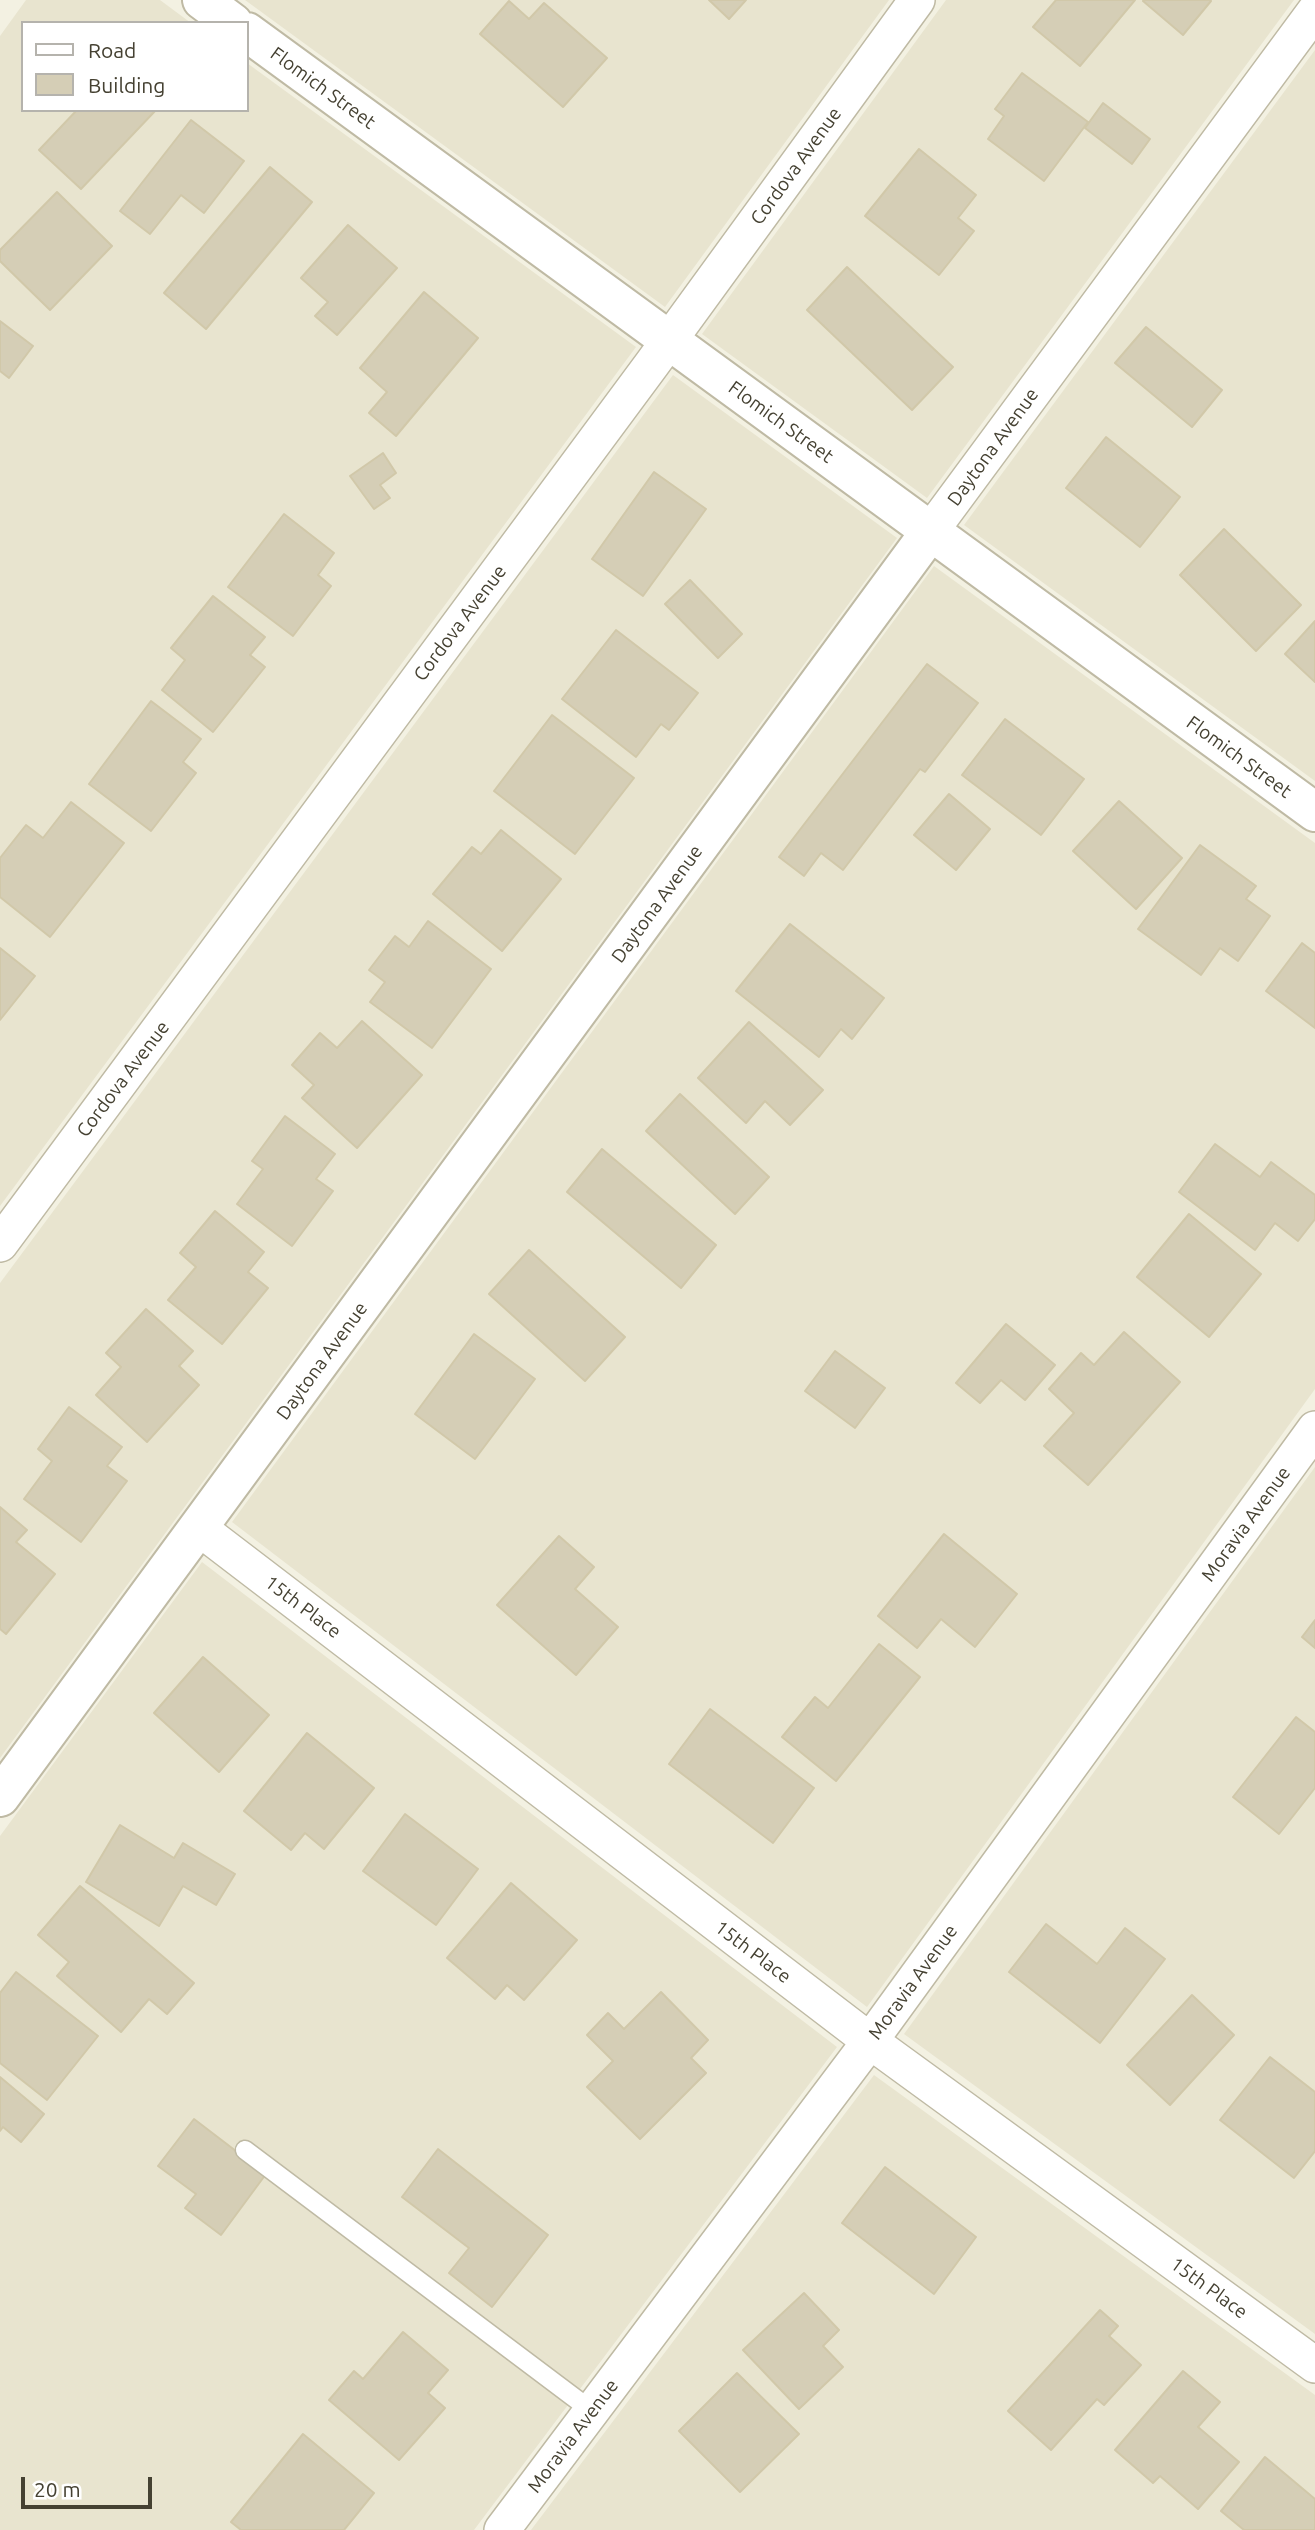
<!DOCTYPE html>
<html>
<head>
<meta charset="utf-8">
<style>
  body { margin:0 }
  #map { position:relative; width:1315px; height:2530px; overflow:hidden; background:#f3f1e2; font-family:Ubuntu,sans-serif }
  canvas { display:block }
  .legend { position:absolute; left:21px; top:21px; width:228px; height:91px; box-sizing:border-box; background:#fff; border:2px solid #b5b3ad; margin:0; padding:9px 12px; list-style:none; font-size:21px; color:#454132 }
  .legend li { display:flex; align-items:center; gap:14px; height:35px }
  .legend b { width:35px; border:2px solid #b5b3ad }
  .scale { position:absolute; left:21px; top:2477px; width:131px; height:32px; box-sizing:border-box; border:4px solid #454132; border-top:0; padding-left:9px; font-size:21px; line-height:24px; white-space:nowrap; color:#454132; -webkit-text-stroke:5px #fff; paint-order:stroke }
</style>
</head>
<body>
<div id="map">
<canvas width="1315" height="2530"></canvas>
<ul class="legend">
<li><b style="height:9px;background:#fff"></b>Road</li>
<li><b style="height:19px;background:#d5ceb6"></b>Building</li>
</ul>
<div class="scale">20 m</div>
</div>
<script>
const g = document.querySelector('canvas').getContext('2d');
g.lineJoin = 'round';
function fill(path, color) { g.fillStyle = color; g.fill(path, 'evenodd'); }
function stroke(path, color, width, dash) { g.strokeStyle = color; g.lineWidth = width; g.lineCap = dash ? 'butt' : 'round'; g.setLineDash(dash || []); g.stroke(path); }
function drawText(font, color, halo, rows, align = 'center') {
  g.font = font + ' Ubuntu,sans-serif'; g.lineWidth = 6; g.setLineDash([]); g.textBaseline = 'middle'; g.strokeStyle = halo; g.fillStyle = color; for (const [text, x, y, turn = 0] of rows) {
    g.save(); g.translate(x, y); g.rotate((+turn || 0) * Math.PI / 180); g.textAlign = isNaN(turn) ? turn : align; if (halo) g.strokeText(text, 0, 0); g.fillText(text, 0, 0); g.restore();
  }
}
const residential = new Path2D(`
  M 26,0 L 160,0 L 191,23 L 23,23 L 23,110 L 247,110 L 247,63 L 636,347 L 0,1206 L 0,36 Z
  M 245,0 L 889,0 L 665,307 Z
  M 946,0 L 1294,0 L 927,498 L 702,334 Z
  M 1315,50 L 1315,781 L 964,525 Z
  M 673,375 L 897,538 L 0,1758 L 0,1283 Z
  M 934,566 L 1315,843 L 1315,1389 L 867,2007 L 232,1522 Z
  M 1315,1467 L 1315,2334 L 904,2034 Z
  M 202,1562 L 837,2047 L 474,2530 L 0,2530 L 0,1836 Z
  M 874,2075 L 1315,2395 L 1315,2530 L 531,2530 Z`);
const building = new Path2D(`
  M 709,0 L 746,0 L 729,19 Z
  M 1056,0 L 1135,0 L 1080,66 L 1033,27 Z
  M 1144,0 L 1210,0 L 1211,1 L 1183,35 L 1143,1 Z
  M 509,1 L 529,19 L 544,3 L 607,58 L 563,107 L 480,34 Z
  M 1022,73 L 1088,122 L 1044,181 L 988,139 L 1004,116 L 995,109 Z
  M 1103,103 L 1150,139 L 1132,164 L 1085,128 Z
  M 77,110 L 156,110 L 81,189 L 39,150 Z
  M 191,120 L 244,161 L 204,213 L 181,195 L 150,234 L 120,211 Z
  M 919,149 L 976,195 L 958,218 L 974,231 L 939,275 L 865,216 Z
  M 270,167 L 312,202 L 206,329 L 164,293 Z
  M 57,192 L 112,246 L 50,310 L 0,261 L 0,250 Z
  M 348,225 L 397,268 L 337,335 L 315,316 L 328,302 L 301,278 Z
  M 847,267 L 953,367 L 912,410 L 807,310 Z
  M 424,292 L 478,338 L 396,436 L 369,413 L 387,392 L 360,368 Z
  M 0,321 L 33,346 L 9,378 L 0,371 Z
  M 1146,327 L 1222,390 L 1192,427 L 1115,363 Z
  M 1106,437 L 1180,497 L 1140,547 L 1066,488 Z
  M 383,453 L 396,473 L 380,485 L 390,498 L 374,509 L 350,476 Z
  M 654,472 L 706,509 L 643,596 L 592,559 Z
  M 284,514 L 334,553 L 318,575 L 331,586 L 293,636 L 228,587 Z
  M 1224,529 L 1301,605 L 1256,651 L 1180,575 Z
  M 690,580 L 742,634 L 718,658 L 665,604 Z
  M 213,596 L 265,637 L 250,655 L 265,667 L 213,732 L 162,690 L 185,660 L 171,648 Z
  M 1315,621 L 1315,682 L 1285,654 Z
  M 616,630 L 698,693 L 669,730 L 661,724 L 636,757 L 562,699 Z
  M 927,664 L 978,703 L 925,772 L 920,769 L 843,870 L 821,853 L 804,876 L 779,857 Z
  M 151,701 L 201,739 L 183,762 L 196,773 L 151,831 L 89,784 Z
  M 552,715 L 634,778 L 575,854 L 494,791 Z
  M 1005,719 L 1084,779 L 1041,835 L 962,775 Z
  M 949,794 L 990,829 L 956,870 L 914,835 Z
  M 1119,801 L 1182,858 L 1136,909 L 1073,851 Z
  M 71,802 L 124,843 L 50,937 L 0,897 L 0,858 L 26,825 L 43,838 Z
  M 501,830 L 561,879 L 502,951 L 433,894 L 472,847 L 481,854 Z
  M 1200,845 L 1256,886 L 1246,899 L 1270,916 L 1238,961 L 1220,948 L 1201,975 L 1138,929 Z
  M 428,921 L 491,969 L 432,1048 L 370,1002 L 385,982 L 369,970 L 395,936 L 409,947 Z
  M 790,924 L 884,998 L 852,1039 L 841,1029 L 819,1057 L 736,991 Z
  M 1302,943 L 1315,953 L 1315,1028 L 1266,991 Z
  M 0,948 L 35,976 L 0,1020 Z
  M 362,1021 L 422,1075 L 357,1148 L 302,1098 L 314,1085 L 292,1065 L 320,1033 L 337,1048 Z
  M 749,1022 L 823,1090 L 790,1125 L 765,1101 L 746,1123 L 698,1078 Z
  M 680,1094 L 769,1177 L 735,1214 L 646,1131 Z
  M 285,1116 L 335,1154 L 316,1179 L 333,1191 L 292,1246 L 237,1204 L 263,1169 L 252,1161 Z
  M 1215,1144 L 1260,1177 L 1271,1162 L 1315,1195 L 1315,1219 L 1298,1241 L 1275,1223 L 1255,1250 L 1179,1192 Z
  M 602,1149 L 716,1245 L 681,1288 L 567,1192 Z
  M 215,1211 L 264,1252 L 248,1272 L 268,1288 L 222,1344 L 168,1300 L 196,1267 L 180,1253 Z
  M 1189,1214 L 1261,1274 L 1209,1337 L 1137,1277 Z
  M 529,1250 L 625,1337 L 585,1381 L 489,1294 Z
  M 146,1309 L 193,1351 L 179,1366 L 199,1385 L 147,1442 L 96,1395 L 121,1367 L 106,1353 Z
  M 1006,1324 L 1055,1365 L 1025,1400 L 1001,1380 L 980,1403 L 956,1383 Z
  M 1124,1332 L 1180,1382 L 1088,1485 L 1044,1446 L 1074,1413 L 1049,1389 L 1081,1353 L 1094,1365 Z
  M 474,1334 L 535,1379 L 475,1459 L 415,1414 Z
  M 835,1351 L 885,1388 L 855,1428 L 805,1391 Z
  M 69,1407 L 122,1447 L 107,1466 L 127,1481 L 81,1542 L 24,1499 L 52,1461 L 38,1449 Z
  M 0,1507 L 27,1530 L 16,1542 L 55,1574 L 6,1634 L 0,1629 Z
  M 944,1534 L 1017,1594 L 975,1647 L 941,1619 L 917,1648 L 878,1616 Z
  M 559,1536 L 594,1567 L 575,1589 L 618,1627 L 576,1675 L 497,1605 Z
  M 1315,1620 L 1315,1648 L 1302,1637 Z
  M 879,1644 L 920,1677 L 836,1781 L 782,1737 L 815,1697 L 828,1708 Z
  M 203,1657 L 269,1715 L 219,1772 L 154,1713 Z
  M 710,1709 L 814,1788 L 773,1843 L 669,1764 Z
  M 1296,1717 L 1315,1732 L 1315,1788 L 1279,1834 L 1233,1797 Z
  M 307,1733 L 374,1788 L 324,1849 L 305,1833 L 291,1850 L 244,1811 Z
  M 405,1814 L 478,1869 L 436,1925 L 363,1871 Z
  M 120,1825 L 174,1858 L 183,1843 L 235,1874 L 216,1905 L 183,1886 L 159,1926 L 86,1882 Z
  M 511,1883 L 577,1940 L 524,2000 L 507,1985 L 495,1999 L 447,1958 Z
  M 80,1886 L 194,1983 L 167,2014 L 149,1999 L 121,2032 L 57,1976 L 69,1962 L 38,1935 Z
  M 1046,1924 L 1097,1964 L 1125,1928 L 1165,1959 L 1100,2043 L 1009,1972 Z
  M 16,1972 L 98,2036 L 47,2100 L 0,2063 L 0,1993 Z
  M 661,1992 L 708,2040 L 691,2058 L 706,2073 L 640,2139 L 587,2087 L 613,2061 L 587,2035 L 608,2013 L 624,2029 Z
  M 1192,1995 L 1234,2035 L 1170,2105 L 1127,2065 Z
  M 1270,2057 L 1315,2092 L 1315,2151 L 1294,2178 L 1220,2120 Z
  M 0,2077 L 44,2114 L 21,2142 L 3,2127 L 0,2131 Z
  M 194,2119 L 266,2174 L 221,2235 L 185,2208 L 196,2194 L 158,2166 Z
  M 438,2149 L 548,2235 L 492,2307 L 449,2273 L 469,2248 L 402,2197 Z
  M 885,2167 L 976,2237 L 934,2294 L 842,2223 Z
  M 804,2293 L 839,2330 L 823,2346 L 843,2367 L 799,2409 L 743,2350 Z
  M 1100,2310 L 1118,2326 L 1109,2336 L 1141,2365 L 1104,2405 L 1097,2399 L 1051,2450 L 1008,2411 Z
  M 403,2332 L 448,2370 L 428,2393 L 445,2408 L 399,2460 L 329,2400 L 354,2371 L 363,2379 Z
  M 1183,2371 L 1220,2402 L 1198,2427 L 1239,2462 L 1198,2509 L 1160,2476 L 1153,2483 L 1115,2450 Z
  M 737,2373 L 799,2434 L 740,2492 L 679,2431 Z
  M 303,2434 L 374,2493 L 344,2530 L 241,2530 L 231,2522 Z
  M 1265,2457 L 1315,2499 L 1315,2530 L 1244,2530 L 1221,2511 Z`);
const service = new Path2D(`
  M 245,2150 L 592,2411`);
const minor = new Path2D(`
  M 930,532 L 1315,11
  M 0,1244 L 652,364 L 917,0
  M 199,1528 L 870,2041 L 1315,2365
  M 502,2530 L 870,2041 L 1315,1429`);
const tertiary = new Path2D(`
  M 202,0 L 233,23
  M 247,32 L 1315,812
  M 0,1797 L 930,532`);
const streetNames = [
  ["Flomich Street",323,88,36],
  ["Cordova Avenue",796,166,-54],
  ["Flomich Street",781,422,36],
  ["Daytona Avenue",993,447,-54],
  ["Cordova Avenue",460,623,-53],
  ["Flomich Street",1239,757,36],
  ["Daytona Avenue",657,904,-54],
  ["Cordova Avenue",123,1079,-53],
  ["Daytona Avenue",322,1361,-54],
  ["Moravia Avenue",1246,1524,-54],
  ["15th Place",303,1607,37],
  ["15th Place",753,1952,37],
  ["Moravia Avenue",913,1982,-54],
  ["15th Place",1209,2288,36],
  ["Moravia Avenue",573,2436,-53]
];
fill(residential, '#e8e4cf');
fill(building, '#d5ceb6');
stroke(building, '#d1c8a9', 2);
stroke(service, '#bfbaa4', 21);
stroke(minor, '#bfbaa4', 38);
stroke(tertiary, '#bfbaa4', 42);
stroke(service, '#fff', 18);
stroke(minor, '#fff', 35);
stroke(tertiary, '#fff', 38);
drawText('19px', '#454132', '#fff', streetNames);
</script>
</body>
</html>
